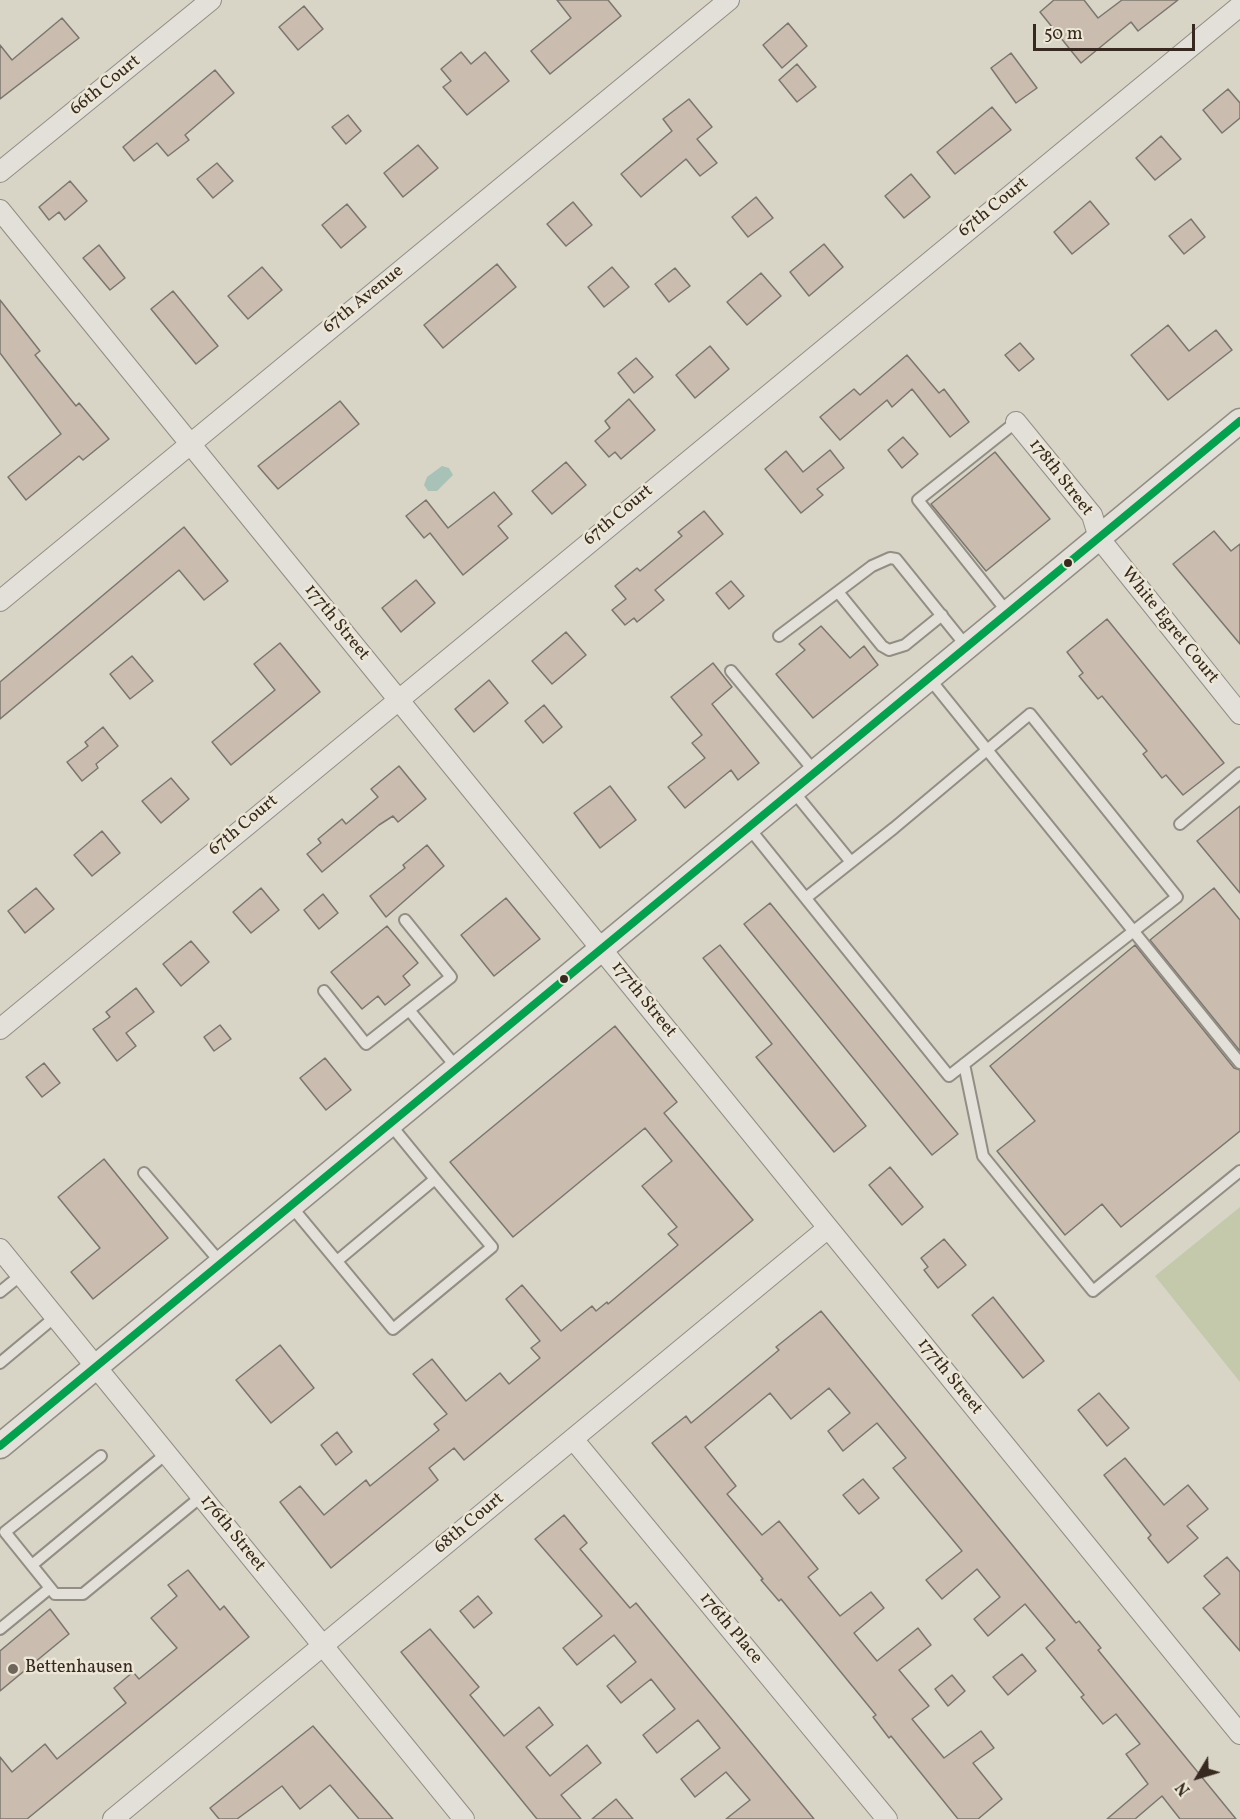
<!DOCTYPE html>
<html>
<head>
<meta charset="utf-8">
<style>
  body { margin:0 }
  #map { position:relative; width:1240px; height:1819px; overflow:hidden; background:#d8d5c7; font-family:Vollkorn,serif }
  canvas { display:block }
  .north { position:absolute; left:1168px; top:1747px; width:60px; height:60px; -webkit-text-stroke:4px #ebe6d5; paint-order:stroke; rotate:232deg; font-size:16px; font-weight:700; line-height:24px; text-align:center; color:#37291f }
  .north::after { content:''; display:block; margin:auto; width:21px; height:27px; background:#37291f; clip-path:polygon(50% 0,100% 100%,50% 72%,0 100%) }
  .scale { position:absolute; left:1033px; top:24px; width:162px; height:27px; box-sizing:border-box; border:3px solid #37291f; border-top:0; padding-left:8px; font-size:18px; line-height:21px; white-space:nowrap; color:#37291f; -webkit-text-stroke:4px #ebe6d5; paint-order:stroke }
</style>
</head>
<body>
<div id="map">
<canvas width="1240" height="1819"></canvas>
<div class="north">N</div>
<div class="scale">50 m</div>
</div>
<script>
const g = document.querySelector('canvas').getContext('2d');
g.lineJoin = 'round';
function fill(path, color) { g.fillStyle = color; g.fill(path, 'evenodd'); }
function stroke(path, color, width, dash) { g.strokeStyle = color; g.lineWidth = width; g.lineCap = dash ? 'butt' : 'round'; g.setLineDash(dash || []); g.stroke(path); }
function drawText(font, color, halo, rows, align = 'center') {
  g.font = font + ' Vollkorn,serif'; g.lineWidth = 5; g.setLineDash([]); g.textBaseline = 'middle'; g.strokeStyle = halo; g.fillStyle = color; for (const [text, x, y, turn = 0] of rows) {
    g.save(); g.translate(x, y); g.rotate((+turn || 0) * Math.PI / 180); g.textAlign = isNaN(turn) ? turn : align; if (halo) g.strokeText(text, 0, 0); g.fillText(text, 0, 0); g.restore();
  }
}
const green = new Path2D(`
  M 1240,1207 L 1240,1382 L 1155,1276 Z`);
const water = new Path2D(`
  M 442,466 L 449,468 L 453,475 L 437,491 L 428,491 L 424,485 L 427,477 Z`);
const building = new Path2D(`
  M 557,0 L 608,0 L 621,16 L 550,74 L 531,51 L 571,18 Z
  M 1054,0 L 1084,0 L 1098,18 L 1122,0 L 1178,0 L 1138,31 L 1131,22 L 1081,63 L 1040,12 Z
  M 304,6 L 323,29 L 298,50 L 279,27 Z
  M 62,18 L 79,38 L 0,99 L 0,45 L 12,60 Z
  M 788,23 L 807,46 L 782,68 L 763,45 Z
  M 461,52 L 471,64 L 485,52 L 509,81 L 467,115 L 443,87 L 451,81 L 441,69 Z
  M 1011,53 L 1037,88 L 1016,103 L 991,68 Z
  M 797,64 L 816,87 L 797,102 L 779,80 Z
  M 215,70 L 234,93 L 185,135 L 189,140 L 168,156 L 157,143 L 134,161 L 123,147 Z
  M 1228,89 L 1240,103 L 1240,118 L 1222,133 L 1203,110 Z
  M 689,99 L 712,127 L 697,139 L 717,163 L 700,176 L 686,159 L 641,197 L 621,174 L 672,131 L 663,119 Z
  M 992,107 L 1011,130 L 955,174 L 937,152 Z
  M 348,115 L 361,131 L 346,144 L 332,127 Z
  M 1161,136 L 1181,159 L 1155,180 L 1136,158 Z
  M 418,145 L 438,168 L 403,197 L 384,173 Z
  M 217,163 L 233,181 L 213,198 L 197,179 Z
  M 911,174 L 930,197 L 904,218 L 885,196 Z
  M 70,181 L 87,201 L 65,220 L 59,212 L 49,220 L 39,207 Z
  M 756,197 L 773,218 L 748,237 L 732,217 Z
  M 1090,201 L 1109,224 L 1072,254 L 1054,232 Z
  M 573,202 L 592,225 L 566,246 L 547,224 Z
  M 347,204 L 366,227 L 341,248 L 322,225 Z
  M 1191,219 L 1205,237 L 1184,254 L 1169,236 Z
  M 824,244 L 843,267 L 809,296 L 790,272 Z
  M 99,245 L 125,278 L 110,290 L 83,258 Z
  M 497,264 L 516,287 L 443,348 L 424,325 Z
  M 262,267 L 282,290 L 248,319 L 228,296 Z
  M 612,267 L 629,287 L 604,307 L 588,287 Z
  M 675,268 L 690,286 L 669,302 L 655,284 Z
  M 761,273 L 781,296 L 747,325 L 727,302 Z
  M 173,291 L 218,346 L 196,364 L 151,309 Z
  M 0,300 L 40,351 L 35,355 L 76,406 L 79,403 L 109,439 L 83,460 L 79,456 L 26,500 L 8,477 L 61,434 L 0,353 Z
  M 1168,325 L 1189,351 L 1216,330 L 1232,350 L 1168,400 L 1131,355 Z
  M 1020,343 L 1034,359 L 1019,371 L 1005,355 Z
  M 710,346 L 729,369 L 695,398 L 676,375 Z
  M 907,355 L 939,393 L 944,389 L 969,422 L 950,437 L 912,389 L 892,407 L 887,400 L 840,440 L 820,417 L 854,389 L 860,395 Z
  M 636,358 L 653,377 L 634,393 L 618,373 Z
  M 629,399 L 655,430 L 621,459 L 615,452 L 609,457 L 595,441 L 610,428 L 605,421 Z
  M 340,401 L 359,424 L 278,489 L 258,466 Z
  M 903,437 L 918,454 L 902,468 L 888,450 Z
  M 830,450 L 844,468 L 817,489 L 823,495 L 801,513 L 765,469 L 786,451 L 803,472 Z
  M 995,452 L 1050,519 L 986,571 L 931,504 Z
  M 566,462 L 586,485 L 552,514 L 532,491 Z
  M 494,492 L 512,514 L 498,526 L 508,538 L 463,575 L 430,533 L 424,538 L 406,516 L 426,500 L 448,528 Z
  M 704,511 L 723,534 L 655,590 L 664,600 L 637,622 L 634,618 L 625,625 L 612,610 L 626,599 L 615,586 L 637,568 L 640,571 L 682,536 L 678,532 Z
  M 184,527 L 228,581 L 204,600 L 179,570 L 0,719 L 0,682 Z
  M 1214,531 L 1231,551 L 1240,544 L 1240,644 L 1173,564 Z
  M 416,580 L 435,603 L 401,632 L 382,608 Z
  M 731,581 L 744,596 L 729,609 L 716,593 Z
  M 1107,619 L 1224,763 L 1183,795 L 1166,775 L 1162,778 L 1143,754 L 1147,751 L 1102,696 L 1098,699 L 1079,676 L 1083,673 L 1067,652 Z
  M 821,626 L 850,658 L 864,646 L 878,665 L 813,718 L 776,674 L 805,650 L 799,644 Z
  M 566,632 L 586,655 L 552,684 L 532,661 Z
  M 280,643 L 320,692 L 231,765 L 212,742 L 275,690 L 254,664 Z
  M 132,656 L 153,681 L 130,699 L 110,674 Z
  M 713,663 L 732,687 L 712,704 L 759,763 L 738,780 L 731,770 L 685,808 L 668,787 L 705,758 L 692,743 L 702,735 L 671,697 Z
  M 489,680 L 508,703 L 474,732 L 455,709 Z
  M 544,705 L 562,727 L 543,743 L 525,721 Z
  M 103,727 L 118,746 L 96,764 L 98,768 L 82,781 L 67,762 L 88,746 L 85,742 Z
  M 399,766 L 426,799 L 398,822 L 393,816 L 379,825 L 322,872 L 307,854 L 321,843 L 318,839 L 342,819 L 346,824 L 378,797 L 371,789 Z
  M 171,778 L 189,799 L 161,823 L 142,801 Z
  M 610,786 L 636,820 L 600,848 L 574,813 Z
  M 1240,806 L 1240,893 L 1197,841 Z
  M 102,831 L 120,853 L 92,876 L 74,855 Z
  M 427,845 L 444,866 L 386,917 L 370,896 L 405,868 L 403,865 Z
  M 36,888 L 54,909 L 25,933 L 8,911 Z
  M 261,888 L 279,910 L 251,933 L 233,912 Z
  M 1214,888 L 1240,920 L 1240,1051 L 1150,940 Z
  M 323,894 L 338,913 L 319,929 L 304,910 Z
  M 506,898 L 540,939 L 494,976 L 461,935 Z
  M 770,903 L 958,1134 L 932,1155 L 744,924 Z
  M 387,926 L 418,963 L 403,976 L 410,985 L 385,1005 L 378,996 L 362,1009 L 331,972 Z
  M 191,941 L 209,962 L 181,986 L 163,964 Z
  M 720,945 L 866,1126 L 834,1152 L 756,1057 L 772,1044 L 703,958 Z
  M 1135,945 L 1234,1068 L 1240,1070 L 1240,1131 L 1121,1227 L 1102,1204 L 1065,1235 L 997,1151 L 1035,1121 L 990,1066 Z
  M 136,988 L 154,1012 L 126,1033 L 136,1046 L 117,1061 L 93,1029 L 110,1017 L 106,1012 Z
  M 220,1025 L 231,1039 L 214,1051 L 204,1037 Z
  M 615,1026 L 677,1102 L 664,1113 L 753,1220 L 464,1460 L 454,1448 L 429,1468 L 438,1480 L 331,1568 L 280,1502 L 300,1486 L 324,1515 L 366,1480 L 370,1486 L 439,1430 L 434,1424 L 447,1414 L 413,1374 L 432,1359 L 466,1401 L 500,1373 L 509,1384 L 540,1358 L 531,1348 L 540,1341 L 506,1299 L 522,1285 L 561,1331 L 592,1306 L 596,1311 L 607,1302 L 608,1304 L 678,1245 L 668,1234 L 677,1227 L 642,1186 L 672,1161 L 645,1128 L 513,1237 L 450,1162 Z
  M 325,1058 L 351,1090 L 326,1110 L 300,1078 Z
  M 44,1063 L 60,1083 L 42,1097 L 26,1077 Z
  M 104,1159 L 168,1238 L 93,1299 L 71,1272 L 100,1248 L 58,1197 Z
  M 890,1167 L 923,1207 L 902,1225 L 869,1185 Z
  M 944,1239 L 966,1265 L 938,1288 L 924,1270 L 928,1267 L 921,1258 Z
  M 993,1297 L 1044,1361 L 1023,1378 L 972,1315 Z
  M 821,1311 L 1076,1623 L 1079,1621 L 1101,1648 L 1098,1650 L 1236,1819 L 1180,1819 L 1162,1796 L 1135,1819 L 1107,1819 L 1148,1784 L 1126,1754 L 1140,1744 L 1116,1714 L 1103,1724 L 1081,1697 L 1084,1695 L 1046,1648 L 1055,1640 L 1025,1604 L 988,1636 L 974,1619 L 1000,1597 L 977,1569 L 942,1599 L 926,1580 L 962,1551 L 893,1468 L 906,1458 L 877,1423 L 843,1451 L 828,1431 L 850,1413 L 829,1388 L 791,1419 L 770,1393 L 705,1447 L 736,1486 L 727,1494 L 762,1535 L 779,1521 L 818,1569 L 808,1577 L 840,1616 L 871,1592 L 884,1608 L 854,1633 L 877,1661 L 918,1628 L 931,1645 L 899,1670 L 929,1706 L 912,1719 L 944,1758 L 981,1731 L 994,1748 L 973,1763 L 1002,1799 L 978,1819 L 958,1819 L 891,1736 L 889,1738 L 873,1717 L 876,1715 L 781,1599 L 779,1601 L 761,1580 L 763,1579 L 652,1443 L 686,1416 L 691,1423 L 779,1350 L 776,1347 Z
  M 280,1345 L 314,1388 L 271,1423 L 236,1380 Z
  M 1099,1393 L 1129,1428 L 1107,1446 L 1078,1410 Z
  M 337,1432 L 352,1452 L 336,1465 L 321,1445 Z
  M 1125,1458 L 1164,1505 L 1188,1485 L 1208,1509 L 1187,1526 L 1198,1538 L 1168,1563 L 1148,1538 L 1151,1535 L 1104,1475 Z
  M 863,1479 L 879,1498 L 859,1514 L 843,1495 Z
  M 564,1515 L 587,1543 L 580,1549 L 630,1608 L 636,1603 L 814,1819 L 726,1819 L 750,1800 L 726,1772 L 695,1797 L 681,1779 L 720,1748 L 698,1720 L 657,1753 L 643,1735 L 675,1709 L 651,1679 L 621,1703 L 607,1686 L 636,1662 L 614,1635 L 577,1665 L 563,1648 L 602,1616 L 535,1539 Z
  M 1227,1557 L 1240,1572 L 1240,1651 L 1203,1608 L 1220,1594 L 1204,1576 Z
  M 188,1570 L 220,1610 L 224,1606 L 249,1637 L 27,1819 L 0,1819 L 0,1757 L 12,1772 L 45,1744 L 57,1759 L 126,1703 L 114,1688 L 133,1672 L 139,1679 L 177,1648 L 151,1618 L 177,1596 L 168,1585 Z
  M 478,1596 L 492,1613 L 474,1628 L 460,1611 Z
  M 50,1609 L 69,1634 L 0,1691 L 0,1651 Z
  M 430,1629 L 479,1687 L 470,1695 L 504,1736 L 539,1707 L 553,1725 L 526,1747 L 550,1776 L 587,1745 L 601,1763 L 561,1795 L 581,1819 L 537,1819 L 401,1652 Z
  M 1022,1654 L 1036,1671 L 1008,1695 L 993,1677 Z
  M 952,1675 L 965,1691 L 948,1706 L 935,1689 Z
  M 313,1726 L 393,1819 L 359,1819 L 330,1785 L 300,1809 L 282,1786 L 237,1819 L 219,1819 L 210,1808 Z
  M 616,1799 L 633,1819 L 592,1819 Z`);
const service = new Path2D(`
  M 838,592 L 882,646 L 889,650 L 905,645 L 942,615
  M 1008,613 L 918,500 L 1016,422
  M 779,636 L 872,566 L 890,558 L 896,559 L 967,647
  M 731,671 L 815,772
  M 929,678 L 1240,1063
  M 793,791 L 851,862
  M 1180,824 L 1240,773
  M 749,828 L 949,1076 L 1177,897 L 1030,714 L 894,828 L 807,897
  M 324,991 L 366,1044 L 451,977 L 405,920
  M 409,1010 L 457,1068
  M 964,1064 L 983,1156 L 1093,1291 L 1240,1171
  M 390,1124 L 435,1179
  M 144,1173 L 221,1263
  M 291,1206 L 393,1329 L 492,1247 L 435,1179 L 337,1261
  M 0,1292 L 21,1275
  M 0,1363 L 55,1317
  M 101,1456 L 5,1532 L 55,1594 L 83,1594 L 202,1496
  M 32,1565 L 167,1453
  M 0,1629 L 50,1588`);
const minor = new Path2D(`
  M 0,172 L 211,0
  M 0,210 L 1240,1734
  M 1016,422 L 1092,515 L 1099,538 L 1240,714
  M 0,601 L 729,0
  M 0,1029 L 1240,6
  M 0,1249 L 464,1819
  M 573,1439 L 887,1819
  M 113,1819 L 828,1228`);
const tertiary = new Path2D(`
  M 0,1446 L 1240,421`);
const bus1 = new Path2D(`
  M 0,1446 L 1240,421`);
const markers = [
  [1068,563,5,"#37291f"],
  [564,979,5,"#37291f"],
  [13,1669,6,"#6f655a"]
];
const streetNames = [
  ["66th Court",106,86,-39],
  ["67th Court",994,208,-39],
  ["67th Avenue",364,300,-39],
  ["178th Street",1060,478,52],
  ["67th Court",619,516,-40],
  ["177th Street",336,623,51],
  ["White Egret Court",1169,626,51],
  ["67th Court",244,826,-40],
  ["177th Street",643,1000,51],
  ["177th Street",949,1377,51],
  ["68th Court",470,1524,-40],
  ["176th Street",232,1534,51],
  ["176th Place",730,1629,50]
];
const poiNames = [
  ["Bettenhausen",25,1669]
];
fill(green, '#c3c9aa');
fill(water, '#a8c2b8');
fill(building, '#cabdaf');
stroke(building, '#7b776f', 1.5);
stroke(service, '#928e85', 14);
stroke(minor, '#928e85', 22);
stroke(tertiary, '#928e85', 27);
stroke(service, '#e2e0d9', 10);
stroke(minor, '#e2e0d9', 20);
stroke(tertiary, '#e2e0d9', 24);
stroke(bus1, '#03a04e', 8);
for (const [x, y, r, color] of markers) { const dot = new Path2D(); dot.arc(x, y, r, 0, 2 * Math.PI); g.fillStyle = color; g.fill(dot); stroke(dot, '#ebe6d5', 2); }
drawText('18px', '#37291f', '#ebe6d5', streetNames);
drawText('18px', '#37291f', '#ebe6d5', poiNames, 'left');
</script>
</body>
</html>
